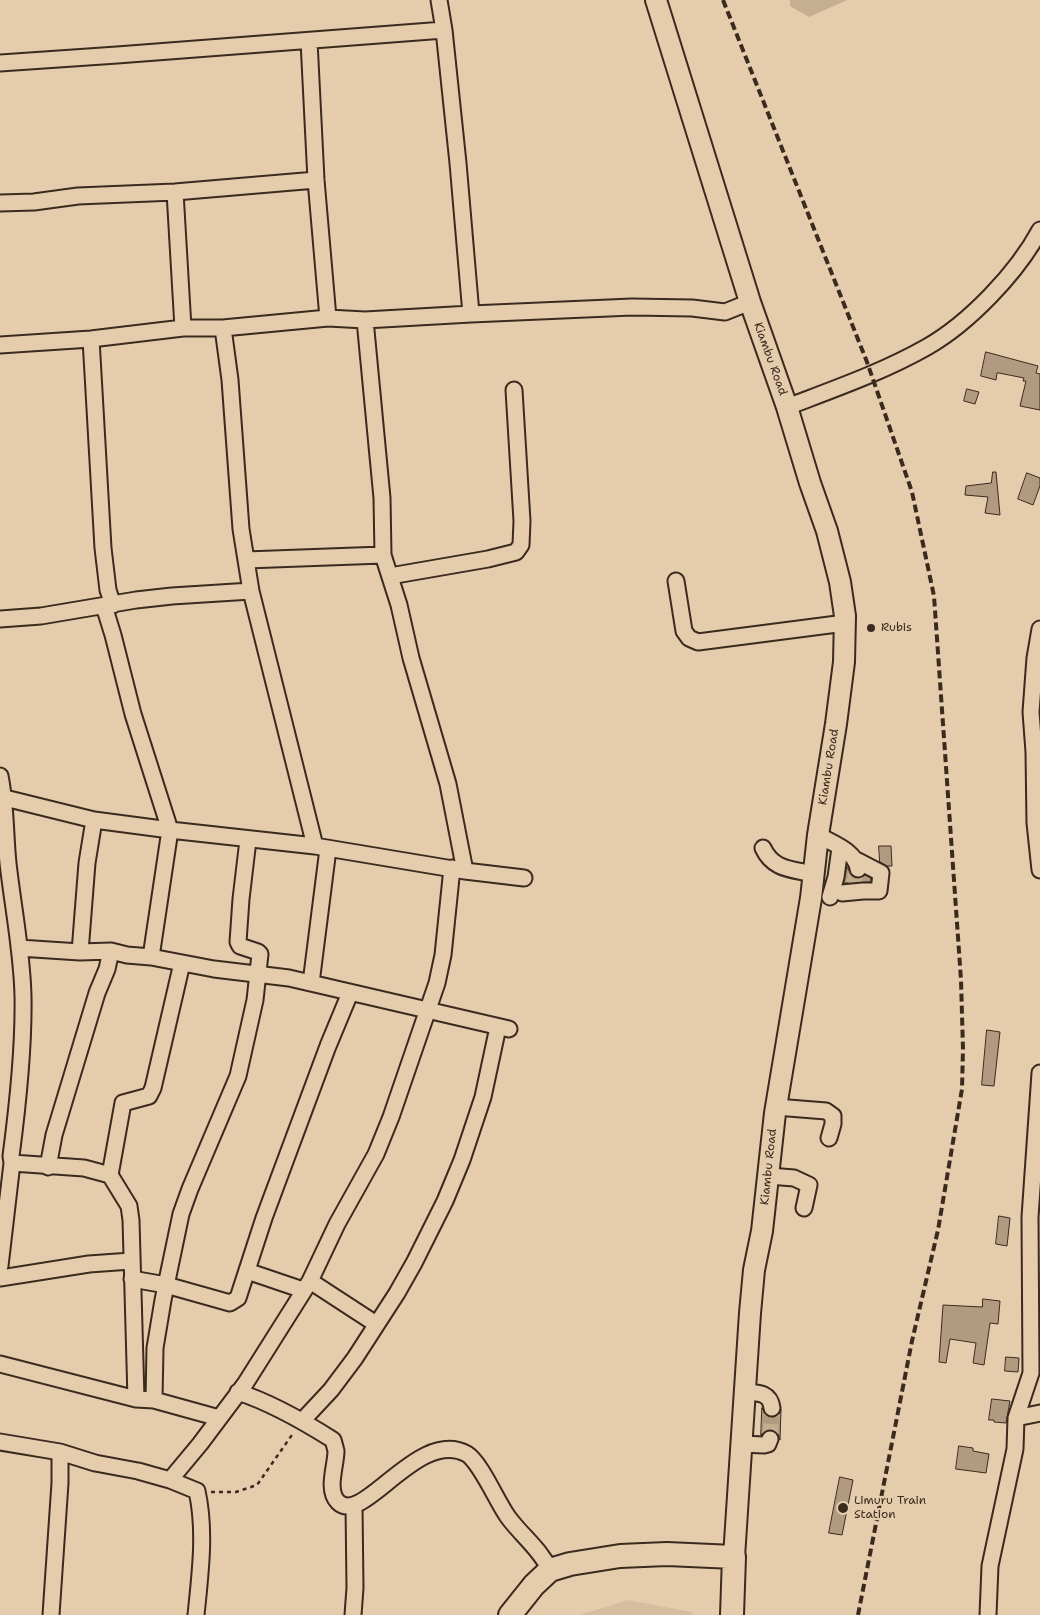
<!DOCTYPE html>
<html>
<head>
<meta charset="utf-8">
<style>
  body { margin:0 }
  canvas { display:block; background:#e5ccad }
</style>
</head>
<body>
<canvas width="1040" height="1615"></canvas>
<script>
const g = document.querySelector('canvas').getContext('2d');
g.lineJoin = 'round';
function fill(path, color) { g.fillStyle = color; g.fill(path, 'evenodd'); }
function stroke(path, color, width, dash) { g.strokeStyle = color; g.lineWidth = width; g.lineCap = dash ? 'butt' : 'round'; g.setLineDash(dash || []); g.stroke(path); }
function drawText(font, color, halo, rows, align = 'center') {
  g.font = font + ' "Shantell Sans",sans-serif'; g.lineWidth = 4.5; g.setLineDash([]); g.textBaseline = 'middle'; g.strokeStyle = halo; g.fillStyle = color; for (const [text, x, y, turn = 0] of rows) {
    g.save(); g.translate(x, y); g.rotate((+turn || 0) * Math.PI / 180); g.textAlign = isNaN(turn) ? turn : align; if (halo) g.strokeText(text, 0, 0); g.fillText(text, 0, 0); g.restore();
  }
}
const built = new Path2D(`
  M 628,1600 L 692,1612 L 692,1615 L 580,1615 Z`);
const green = new Path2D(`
  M 790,0 L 847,0 L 809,17 L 790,6 Z`);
const building = new Path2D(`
  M 986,352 L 1038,366 L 1036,373 L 1040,374 L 1040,410 L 1020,406 L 1026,381 L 1023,381 L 1024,378 L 999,373 L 997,373 L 996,380 L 981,376 Z
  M 967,389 L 979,392 L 975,404 L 964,401 Z
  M 993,472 L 996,472 L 1000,515 L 985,513 L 988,497 L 965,495 L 966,486 L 991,483 Z
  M 1027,473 L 1040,478 L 1040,486 L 1033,505 L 1018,499 Z
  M 879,846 L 891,846 L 892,866 L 887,866 L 880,862 Z
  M 847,867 L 852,876 L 860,878 L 865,875 L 871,878 L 871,882 L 844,883 Z
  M 987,1030 L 1000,1032 L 994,1086 L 982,1085 Z
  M 999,1216 L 1010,1218 L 1007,1246 L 996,1244 Z
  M 983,1299 L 1000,1301 L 998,1324 L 990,1323 L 984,1365 L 973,1363 L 976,1343 L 950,1339 L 946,1363 L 939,1362 L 943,1305 L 982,1307 Z
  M 1006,1357 L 1019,1358 L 1018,1372 L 1005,1371 Z
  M 992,1399 L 1010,1401 L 1006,1423 L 994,1422 L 994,1420 L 989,1420 Z
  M 762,1408 L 766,1415 L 774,1417 L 779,1414 L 781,1409 L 780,1440 L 778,1434 L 773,1430 L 765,1431 L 761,1435 Z
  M 959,1446 L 973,1448 L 973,1451 L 989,1454 L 986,1473 L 956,1469 Z
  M 840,1477 L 853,1480 L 842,1535 L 829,1533 Z`);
const minorTunnel = new Path2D(`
  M 853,884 L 858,869
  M 770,1439 L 772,1408`);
const path = new Path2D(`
  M 211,1492 L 236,1492 L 257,1485 L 294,1432`);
const minor = new Path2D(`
  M 309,41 L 316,180 L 328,318
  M 0,63 L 117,55 L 444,30
  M 175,192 L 183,328
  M 0,203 L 34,202 L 78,196 L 175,192 L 316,180
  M 471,314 L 632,307 L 692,308 L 725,312 L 750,302
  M 365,320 L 382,498 L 383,555 L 399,605 L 411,658 L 448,784 L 465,871
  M 223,328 L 230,380 L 241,529 L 251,591 L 315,846
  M 91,339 L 103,548 L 108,590 L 113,605
  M 0,345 L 91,339 L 183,328 L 223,328 L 328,318 L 365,320 L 471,314 L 458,163 L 444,30 L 439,0
  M 787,407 C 834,389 883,372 927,347 C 969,323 1017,273 1040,230
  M 246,560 L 383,555
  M 390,576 L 488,559 L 516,552 L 521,545 L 522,521 L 514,390
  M 676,581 L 684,631 L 689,638 L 698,642 L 845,623
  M 104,606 L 113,635 L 133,714 L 170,830 L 151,957
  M 0,619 L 41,616 L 136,600 L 172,596 L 251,591
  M 1040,629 L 1035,658 L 1031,712 L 1034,752 L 1035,823 L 1040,870
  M 0,776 C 6,805 5,834 8,863 C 13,908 22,951 23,996 C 24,1049 18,1103 11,1156 L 12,1163 L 0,1266
  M 5,798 L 94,820 L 170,830 L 315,846 L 465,871 L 524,878
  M 94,820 L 87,863 L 80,952 L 111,951 L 127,955 L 151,957 L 214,969 L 289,978 L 509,1029
  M 818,835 C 832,843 856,851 858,869
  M 763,848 C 773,870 792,869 813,874
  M 842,893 L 863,891 L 879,891 L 881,873 L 856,860
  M 830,897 L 836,877 L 840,848
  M 19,948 L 80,952
  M 311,983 L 328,849
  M 776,1107 L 826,1111 L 833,1116 L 833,1124 L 829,1138
  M 12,1163 L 84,1168 L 110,1175
  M 48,1167 L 54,1135 L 97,993 L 107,969 L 111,951
  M 769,1176 L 794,1178 L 809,1185 L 804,1208
  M 247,1271 L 303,1290
  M 0,1278 L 89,1264 L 131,1261
  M 132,1279 L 166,1285 L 230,1303 L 238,1298 L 264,1218 L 328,1046 L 350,993
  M 310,1281 L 376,1324
  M 0,1364 L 136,1399 L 154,1400 L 219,1418
  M 238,1392 C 272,1403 303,1421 333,1440 C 334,1443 335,1447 336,1451 C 336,1466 326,1490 338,1502 C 363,1527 418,1427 467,1454 C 481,1463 497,1502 508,1517 C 522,1536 540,1549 550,1570
  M 744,1392 C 758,1393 770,1392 772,1408
  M 136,1399 L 131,1220 L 129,1206 L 110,1175 L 123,1103 L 149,1096 L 153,1088 L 182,963
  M 154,1400 L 155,1348 L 163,1300 L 181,1214 L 190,1189 L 238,1076 L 255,1000 L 260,954 L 258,952 L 240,946 L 238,942 L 241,899 L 248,840
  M 1016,1418 L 1040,1413
  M 302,1421 L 331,1390 L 355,1358 L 397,1293 L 414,1263 L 445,1201 L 462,1160 L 483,1097 L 498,1027
  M 0,1442 L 60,1452 L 95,1463 L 138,1471 L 170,1480 L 197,1491 C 206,1531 200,1575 196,1615
  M 741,1444 L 764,1445 L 768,1444 L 770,1439
  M 170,1480 L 200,1444 L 245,1384 L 310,1281 L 337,1224 L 376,1154 L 391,1117 L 437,983 L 443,955 L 452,868
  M 51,1615 L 60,1483 L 60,1452
  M 353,1615 L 355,1588 L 354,1506
  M 988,1615 L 990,1566 L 1015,1449 L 1016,1418 L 1031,1373 L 1030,1217 L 1040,1073`);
const major = new Path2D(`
  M 656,0 L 750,302 L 787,407 L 810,483 L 827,531 L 840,582 L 845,616 L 844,662 L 836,724 L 818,835 L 811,898 L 775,1113 L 762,1231 L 754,1270 L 750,1313 L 734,1557`);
const highway = new Path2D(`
  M 510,1615 L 534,1585 L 550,1570 L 570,1564 L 620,1556 L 667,1554 L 734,1557 L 732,1615`);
const rail = new Path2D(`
  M 723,0 L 867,362 L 912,492 L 934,596 L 961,980 L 963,1049 L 962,1089 L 938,1230 L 912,1341 L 858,1615`);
const markers = [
  [871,628,5,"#3b2a1e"],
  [843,1508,6,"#3b2a1e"]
];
const streetNames = [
  ["Kiambu Road",770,359,70],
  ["Kiambu Road",829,767,-81],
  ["Kiambu Road",769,1167,-84]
];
const poiNames = [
  ["Rubis",881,628],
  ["Limuru Train",854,1501],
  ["Station",854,1515]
];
fill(built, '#d5bda0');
fill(green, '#c6ae93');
fill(building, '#b19a80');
stroke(building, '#3b2a1e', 1);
stroke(minorTunnel, '#c3ac90', 15, [15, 8]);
stroke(minor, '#3b2a1e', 19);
stroke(major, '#3b2a1e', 24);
stroke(highway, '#3b2a1e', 26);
stroke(path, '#3b2a1e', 2.5, [4, 4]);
stroke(minor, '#e5ccad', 15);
stroke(major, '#e5ccad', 20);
stroke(highway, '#e5ccad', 22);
stroke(rail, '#3b2a1e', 4, [8, 4]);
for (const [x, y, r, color] of markers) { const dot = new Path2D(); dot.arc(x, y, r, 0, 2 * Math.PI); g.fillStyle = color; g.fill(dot); stroke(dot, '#e5ccad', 2); }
drawText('12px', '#3b2a1e', '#e5ccad', streetNames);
drawText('12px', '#3b2a1e', '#e5ccad', poiNames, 'left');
</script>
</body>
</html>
